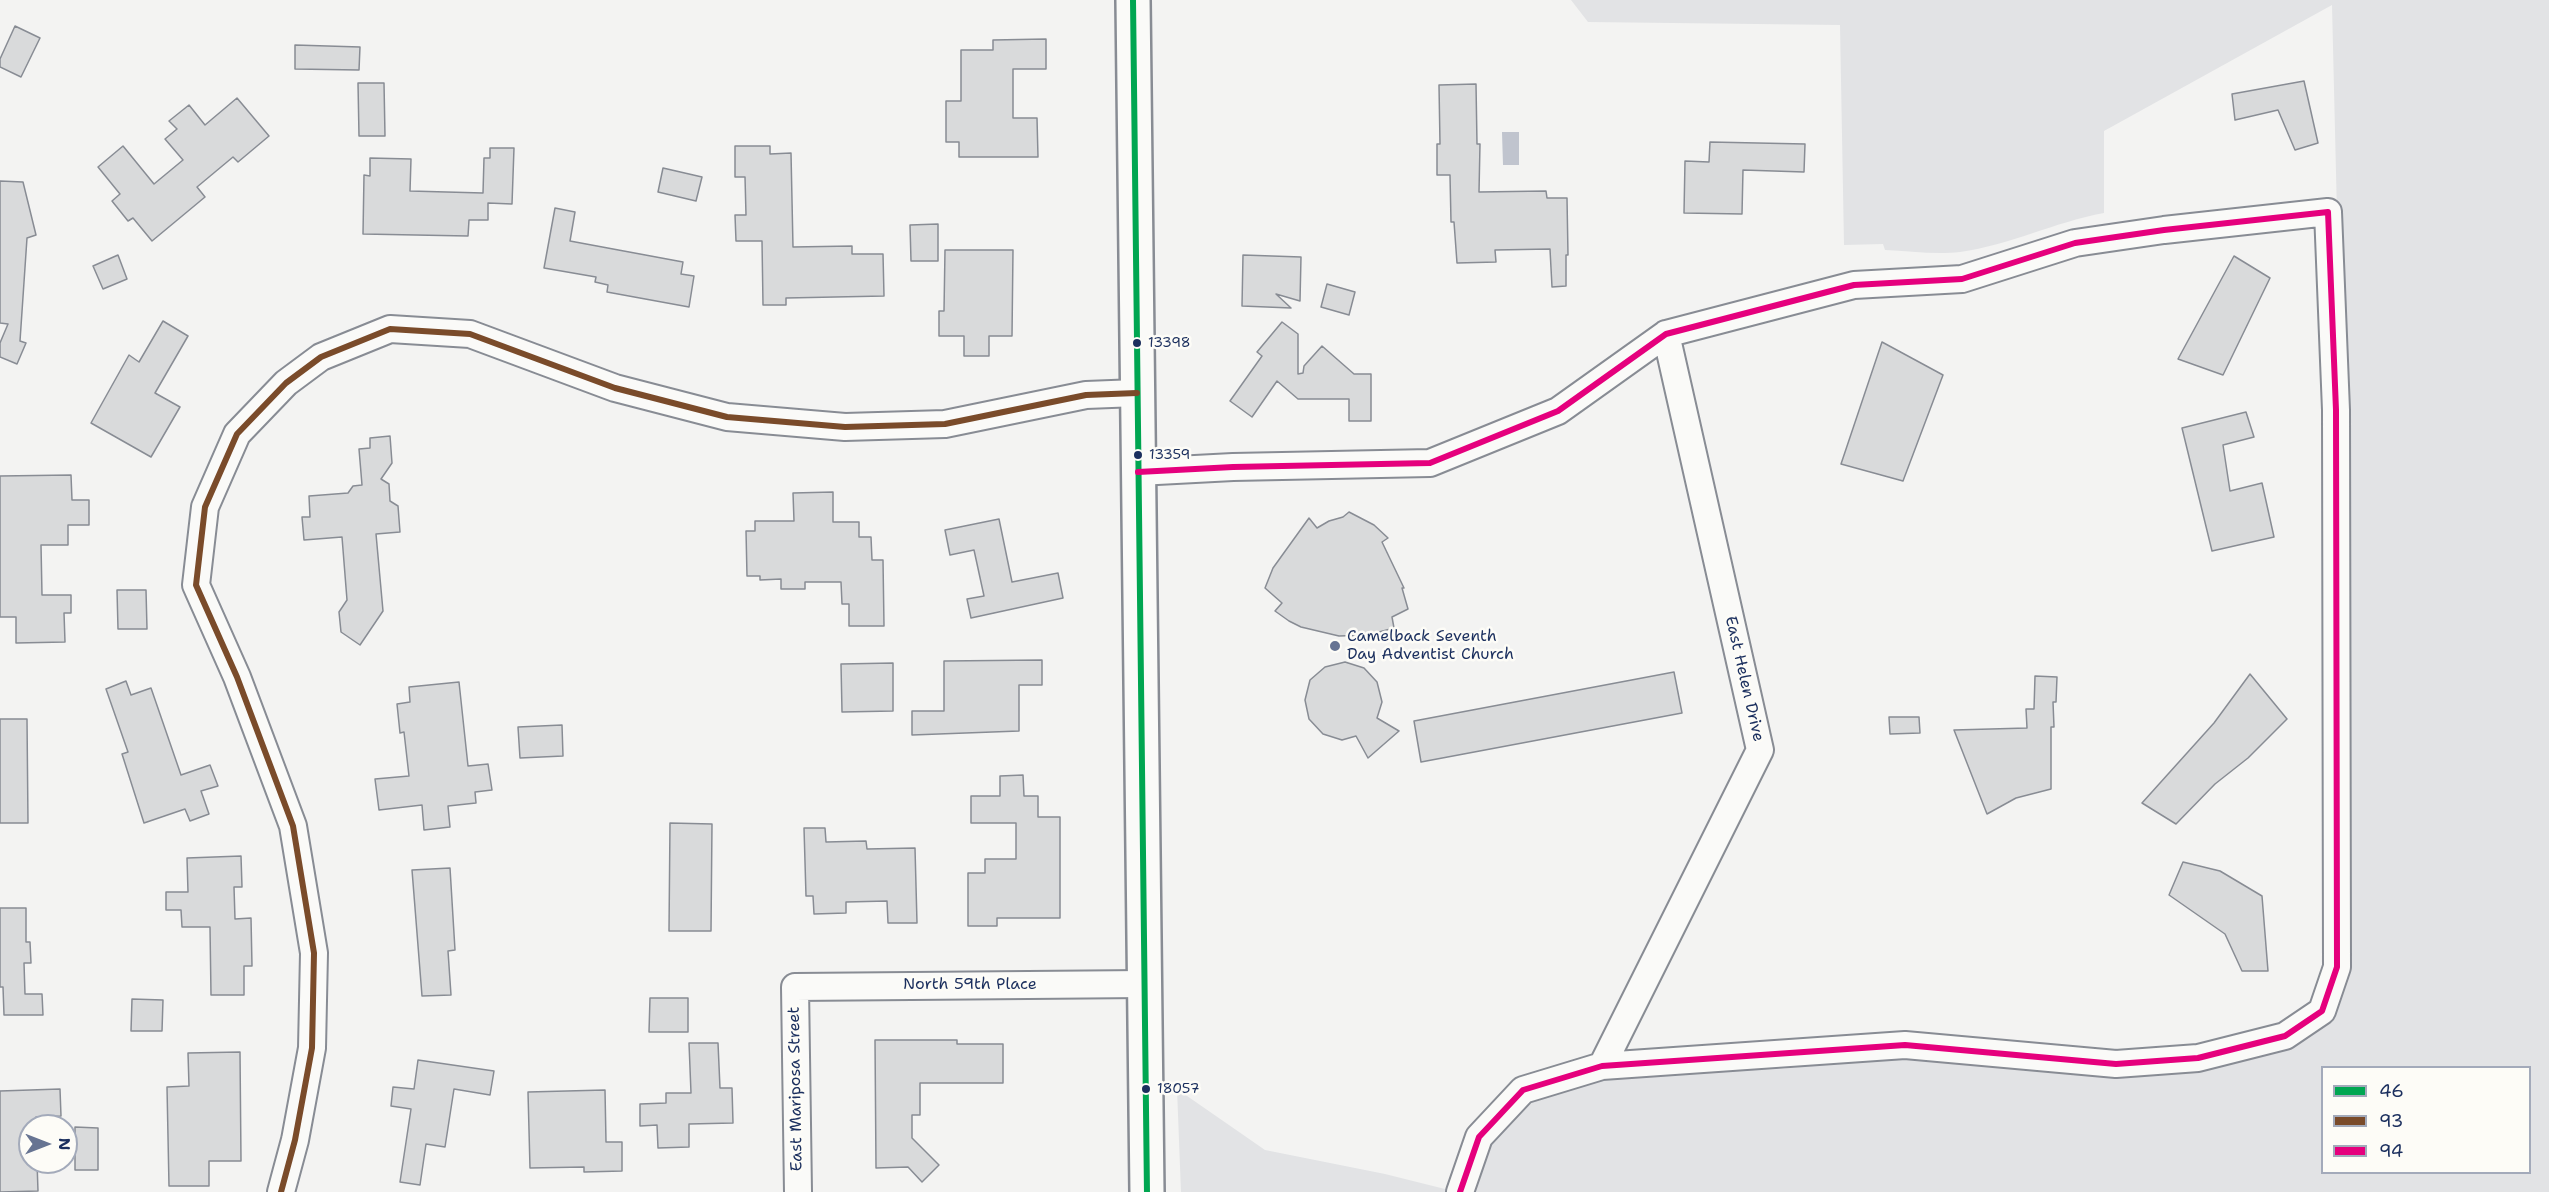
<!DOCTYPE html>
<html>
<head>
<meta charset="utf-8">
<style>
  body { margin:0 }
  #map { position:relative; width:2549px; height:1192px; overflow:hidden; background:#f3f3f2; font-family:"Shantell Sans",sans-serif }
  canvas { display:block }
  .legend { position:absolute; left:2321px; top:1066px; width:210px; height:108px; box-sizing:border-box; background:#fdfcf7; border:2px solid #a3aaba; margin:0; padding:8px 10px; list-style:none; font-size:18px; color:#1b2f5e }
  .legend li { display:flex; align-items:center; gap:12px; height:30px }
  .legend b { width:30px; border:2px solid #a3aaba }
  .north { position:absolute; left:18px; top:1114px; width:60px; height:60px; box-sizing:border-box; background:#fdfcf7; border:2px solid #a3aaba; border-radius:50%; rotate:90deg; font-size:16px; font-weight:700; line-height:24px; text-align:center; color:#1b2f5e }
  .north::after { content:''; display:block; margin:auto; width:21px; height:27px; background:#677492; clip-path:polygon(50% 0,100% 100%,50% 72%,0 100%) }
</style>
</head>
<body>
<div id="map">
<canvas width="2549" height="1192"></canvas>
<ul class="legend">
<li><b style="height:8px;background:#00a651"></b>46</li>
<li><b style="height:8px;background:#7a4b2a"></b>93</li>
<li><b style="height:8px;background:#e5007d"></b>94</li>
</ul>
<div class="north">N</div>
</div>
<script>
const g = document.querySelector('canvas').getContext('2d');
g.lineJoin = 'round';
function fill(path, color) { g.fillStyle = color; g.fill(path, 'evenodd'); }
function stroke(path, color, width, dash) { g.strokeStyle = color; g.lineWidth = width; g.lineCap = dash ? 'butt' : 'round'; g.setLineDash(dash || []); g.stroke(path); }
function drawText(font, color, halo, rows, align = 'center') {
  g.font = font + ' "Shantell Sans",sans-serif'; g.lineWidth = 5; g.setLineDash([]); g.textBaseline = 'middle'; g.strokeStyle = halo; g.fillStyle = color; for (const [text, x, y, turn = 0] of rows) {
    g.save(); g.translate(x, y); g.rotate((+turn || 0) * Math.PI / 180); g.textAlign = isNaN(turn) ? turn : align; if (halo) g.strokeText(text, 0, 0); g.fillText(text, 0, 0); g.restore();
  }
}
const green = new Path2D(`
  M 1571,0 L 2549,0 L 2549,1192 L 1475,1192 L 1493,1141 L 1505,1123 L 1521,1108 L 1543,1095 L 1608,1078 L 1674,1071 L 1783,1069 L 1882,1056 L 1913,1057 L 2029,1070 L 2116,1074 L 2329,1017 L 2347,634 L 2332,5 L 2104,131 L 2104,213 C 2055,222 2010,245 1960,252 C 1936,255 1909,251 1885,250 L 1883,244 L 1844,245 L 1840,25 L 1588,22 ZM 2322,1068 L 2530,1068 L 2530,1172 L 2322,1172 Z
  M 1177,1089 L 1265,1150 L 1385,1174 L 1457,1192 L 1181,1192 Z`);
const water = new Path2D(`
  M 1502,132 L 1519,132 L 1519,165 L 1503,165 Z`);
const building = new Path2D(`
  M 15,26 L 40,38 L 21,77 L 0,67 L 0,59 Z
  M 1046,39 L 1046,69 L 1013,69 L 1013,118 L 1037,118 L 1038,157 L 959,157 L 959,142 L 946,142 L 946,101 L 961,101 L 961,50 L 993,50 L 993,40 Z
  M 295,45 L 360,47 L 359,70 L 295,69 Z
  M 2304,81 L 2318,143 L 2295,150 L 2278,110 L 2235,120 L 2232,94 Z
  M 358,83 L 384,83 L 385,136 L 359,136 Z
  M 1476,84 L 1477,144 L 1480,144 L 1479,192 L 1546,191 L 1547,198 L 1567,198 L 1568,255 L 1566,255 L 1566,286 L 1552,287 L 1550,249 L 1495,250 L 1496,262 L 1457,263 L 1454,222 L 1451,222 L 1450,175 L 1437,175 L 1437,144 L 1440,144 L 1439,85 Z
  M 237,98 L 269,136 L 238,162 L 233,157 L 197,187 L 205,197 L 152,241 L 133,218 L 128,221 L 112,201 L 120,194 L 98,167 L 123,146 L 154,184 L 183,160 L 165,139 L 177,129 L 169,121 L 189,105 L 205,125 Z
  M 1710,142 L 1805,144 L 1804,172 L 1743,170 L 1742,214 L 1684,213 L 1685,161 L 1709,162 Z
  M 735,146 L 770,146 L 770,154 L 791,153 L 793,247 L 852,246 L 852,254 L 883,254 L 884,296 L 786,298 L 786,305 L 763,305 L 762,241 L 736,241 L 735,215 L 746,215 L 745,177 L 735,177 Z
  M 490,148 L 514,148 L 512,204 L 488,203 L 488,220 L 469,220 L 468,236 L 363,234 L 364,175 L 370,176 L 370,158 L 411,159 L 410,191 L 483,193 L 484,158 L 490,158 Z
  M 663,168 L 702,177 L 696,201 L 658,192 Z
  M 0,181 L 23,182 L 36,235 L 27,238 L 20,341 L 26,343 L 17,364 L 0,357 L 0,343 L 8,324 L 0,323 Z
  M 555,208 L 575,212 L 570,241 L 683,262 L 681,274 L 694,276 L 689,307 L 607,292 L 608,285 L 595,282 L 596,277 L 544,268 Z
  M 938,224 L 938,261 L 911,261 L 910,225 Z
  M 945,250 L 1013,250 L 1012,336 L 989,336 L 989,356 L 964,356 L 964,336 L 939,336 L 939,311 L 944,311 Z
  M 118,255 L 127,279 L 103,289 L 93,266 Z
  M 1243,255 L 1301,257 L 1300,301 L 1276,294 L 1291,308 L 1242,306 Z
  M 2234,256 L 2270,278 L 2223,375 L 2178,359 Z
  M 1327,284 L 1355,292 L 1349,315 L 1321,307 Z
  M 163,321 L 188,336 L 155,393 L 180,407 L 151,457 L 91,423 L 129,355 L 139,362 Z
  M 1282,322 L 1298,334 L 1298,374 L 1303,373 L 1304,366 L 1322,346 L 1354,374 L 1371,374 L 1371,421 L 1349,421 L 1349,399 L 1298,399 L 1277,381 L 1252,417 L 1230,401 L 1262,356 L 1257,352 Z
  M 1882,342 L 1943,375 L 1903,481 L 1841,464 Z
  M 2246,412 L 2254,437 L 2223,445 L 2230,491 L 2262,483 L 2274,537 L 2212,551 L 2182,428 Z
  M 390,436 L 392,463 L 381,479 L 389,484 L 390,501 L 398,506 L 400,532 L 376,534 L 383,611 L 360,645 L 341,632 L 339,612 L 347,600 L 342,537 L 304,540 L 302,517 L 310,517 L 309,496 L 348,493 L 353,486 L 362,485 L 359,449 L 370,448 L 370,438 Z
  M 71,475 L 72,500 L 89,500 L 89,525 L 68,525 L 68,545 L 41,545 L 42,595 L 71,595 L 71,613 L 64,613 L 65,642 L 16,643 L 16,617 L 0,617 L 0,476 Z
  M 833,492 L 833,522 L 859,522 L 859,537 L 871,537 L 872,560 L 883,560 L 884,626 L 849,626 L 849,604 L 842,604 L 841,582 L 805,582 L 805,589 L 781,589 L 781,579 L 760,580 L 760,576 L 747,576 L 746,531 L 755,531 L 755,521 L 794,521 L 793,493 Z
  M 1349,512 L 1374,525 L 1388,538 L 1382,542 L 1404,588 L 1402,588 L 1408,609 L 1392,617 L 1394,628 L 1368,635 L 1339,636 L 1301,627 L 1289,621 L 1275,611 L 1282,603 L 1265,588 L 1273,568 L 1309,518 L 1317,528 L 1329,521 L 1343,517 Z
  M 999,519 L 1012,582 L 1058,573 L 1063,598 L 971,618 L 967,599 L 984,596 L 974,550 L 950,555 L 945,530 Z
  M 117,590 L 146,590 L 147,629 L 118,629 Z
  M 1042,660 L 1042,685 L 1019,685 L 1019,731 L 912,735 L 912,711 L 944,711 L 944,661 Z
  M 1345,662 L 1364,668 L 1377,682 L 1382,702 L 1377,718 L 1399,731 L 1368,758 L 1356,736 L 1342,740 L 1323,734 L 1309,719 L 1305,700 L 1310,680 L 1325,667 Z
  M 893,663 L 893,711 L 842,712 L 841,664 Z
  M 1674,672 L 1682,713 L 1421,762 L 1414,721 Z
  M 2250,674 L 2287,719 L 2248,758 L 2215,784 L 2176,824 L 2142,803 L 2214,723 Z
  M 2035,676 L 2057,677 L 2056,702 L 2053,702 L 2054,727 L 2051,727 L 2051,789 L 2016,798 L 1987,814 L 1954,730 L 2027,728 L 2026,709 L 2034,709 Z
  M 126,681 L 131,695 L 151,688 L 181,775 L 210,765 L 218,786 L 201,791 L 209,814 L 190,821 L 185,809 L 144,823 L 122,754 L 128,752 L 106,689 Z
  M 459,682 L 468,766 L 488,764 L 492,790 L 475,792 L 476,803 L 448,806 L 450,827 L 424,830 L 422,805 L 379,810 L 375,779 L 409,776 L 404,732 L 400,733 L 397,704 L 410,702 L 409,687 Z
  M 1889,717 L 1919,717 L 1920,733 L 1890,734 Z
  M 0,719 L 27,719 L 28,823 L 0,823 Z
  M 562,725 L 563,756 L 520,758 L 518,727 Z
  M 1023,775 L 1024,796 L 1038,796 L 1038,817 L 1060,817 L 1060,918 L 997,918 L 997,926 L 968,926 L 968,873 L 985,873 L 985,859 L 1016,859 L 1016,823 L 971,823 L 971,796 L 1000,796 L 1000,776 Z
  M 670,823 L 712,824 L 711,931 L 669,931 Z
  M 804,828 L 825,828 L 826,842 L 866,841 L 867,849 L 915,848 L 917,923 L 888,923 L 887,901 L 846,902 L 846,913 L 814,914 L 813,896 L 806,896 Z
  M 241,856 L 242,887 L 234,887 L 235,919 L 251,918 L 252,966 L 244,966 L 244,995 L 211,995 L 210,927 L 182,927 L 181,910 L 166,910 L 166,892 L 188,892 L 187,858 Z
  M 2183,862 L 2220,871 L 2262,896 L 2268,971 L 2242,971 L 2225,934 L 2169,895 Z
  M 450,868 L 455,950 L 448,951 L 451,995 L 422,996 L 412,870 Z
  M 0,908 L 26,908 L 26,942 L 30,942 L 31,963 L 24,963 L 25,994 L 42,994 L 43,1015 L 4,1015 L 3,987 L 0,987 Z
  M 650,998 L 688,998 L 688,1032 L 649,1032 Z
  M 132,999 L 163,1000 L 162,1031 L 131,1031 Z
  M 875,1040 L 957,1040 L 957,1044 L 1003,1044 L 1003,1083 L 920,1083 L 920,1115 L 912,1115 L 912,1138 L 939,1165 L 922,1182 L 908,1167 L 876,1168 Z
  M 689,1043 L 718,1043 L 720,1088 L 732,1088 L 733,1123 L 689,1124 L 689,1147 L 658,1148 L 657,1125 L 640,1126 L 640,1104 L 666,1103 L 666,1093 L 691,1093 Z
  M 240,1052 L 241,1161 L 209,1161 L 209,1186 L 169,1186 L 167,1087 L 189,1086 L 188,1053 Z
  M 418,1060 L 494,1071 L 490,1095 L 454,1089 L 445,1147 L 426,1144 L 420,1185 L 400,1182 L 411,1109 L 391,1106 L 393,1087 L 414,1089 Z
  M 60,1089 L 61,1116 L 36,1117 L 36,1126 L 30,1126 L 30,1162 L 37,1162 L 38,1191 L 0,1192 L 0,1091 Z
  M 605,1090 L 606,1142 L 622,1142 L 622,1171 L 584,1172 L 584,1167 L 530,1168 L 528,1092 Z
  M 75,1127 L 98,1128 L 98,1170 L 75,1170 Z`);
const minor = new Path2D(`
  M 1138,472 L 1233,467 L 1430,463 L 1558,411 L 1666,334 L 1854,285 L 1962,279 L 2075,243 L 2164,230 L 2328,212 L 2336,410 L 2337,967 L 2322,1011 L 2285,1036 L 2198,1058 L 2116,1064 L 1905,1045 L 1602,1066 L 1523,1090 L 1479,1137 L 1460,1192
  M 1602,1066 L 1760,750 L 1666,334
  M 281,1192 L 295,1140 L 312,1048 L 314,953 L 293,826 L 237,677 L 196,585 L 205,507 L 237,434 L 286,383 L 321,357 L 390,329 L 470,334 L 615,388 L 727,417 L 845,427 L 945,424 L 1086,395 L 1137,393
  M 798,1192 L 795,987 L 1144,984`);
const major = new Path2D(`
  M 1133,0 L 1147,1192`);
const bus1 = new Path2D(`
  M 1133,0 L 1147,1192`);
const bus2 = new Path2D(`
  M 281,1192 L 295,1140 L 312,1048 L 314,953 L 293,826 L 237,677 L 196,585 L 205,507 L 237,434 L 286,383 L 321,357 L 390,329 L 470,334 L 615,388 L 727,417 L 845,427 L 945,424 L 1086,395 L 1137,393`);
const bus3 = new Path2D(`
  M 1138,472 L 1233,467 L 1430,463 L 1558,411 L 1666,334 L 1854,285 L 1962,279 L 2075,243 L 2164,230 L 2328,212 L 2336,410 L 2337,967 L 2322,1011 L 2285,1036 L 2198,1058 L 2116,1064 L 1905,1045 L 1602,1066 L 1523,1090 L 1479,1137 L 1460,1192`);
const markers = [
  [1137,343,5,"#1b2f5e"],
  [1138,455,5,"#1b2f5e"],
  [1335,646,6,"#677492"],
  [1146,1089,5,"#1b2f5e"]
];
const busNames = [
  ["13398",1148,343],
  ["13359",1149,455],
  ["18057",1157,1089]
];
const poiNames = [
  ["Camelback Seventh",1347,637],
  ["Day Adventist Church",1347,655]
];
const streetNames = [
  ["East Helen Drive",1744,679,77],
  ["North 59th Place",970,985],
  ["East Mariposa Street",796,1089,-91]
];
fill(green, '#e2e3e5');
fill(water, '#c0c4ce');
fill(building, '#d9dadb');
stroke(building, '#888c94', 1.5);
stroke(minor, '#888c94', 30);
stroke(major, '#888c94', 38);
stroke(minor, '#fafaf8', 26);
stroke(major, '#fafaf8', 33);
stroke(bus1, '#00a651', 6);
stroke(bus2, '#7a4b2a', 6);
stroke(bus3, '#e5007d', 6);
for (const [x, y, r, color] of markers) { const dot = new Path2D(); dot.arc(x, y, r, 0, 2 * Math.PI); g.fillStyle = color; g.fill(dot); stroke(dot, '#fdfcf7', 2); }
drawText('14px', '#1b2f5e', '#fdfcf7', busNames, 'left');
drawText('16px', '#1b2f5e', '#fdfcf7', poiNames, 'left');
drawText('16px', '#1b2f5e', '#fdfcf7', streetNames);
</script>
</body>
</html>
